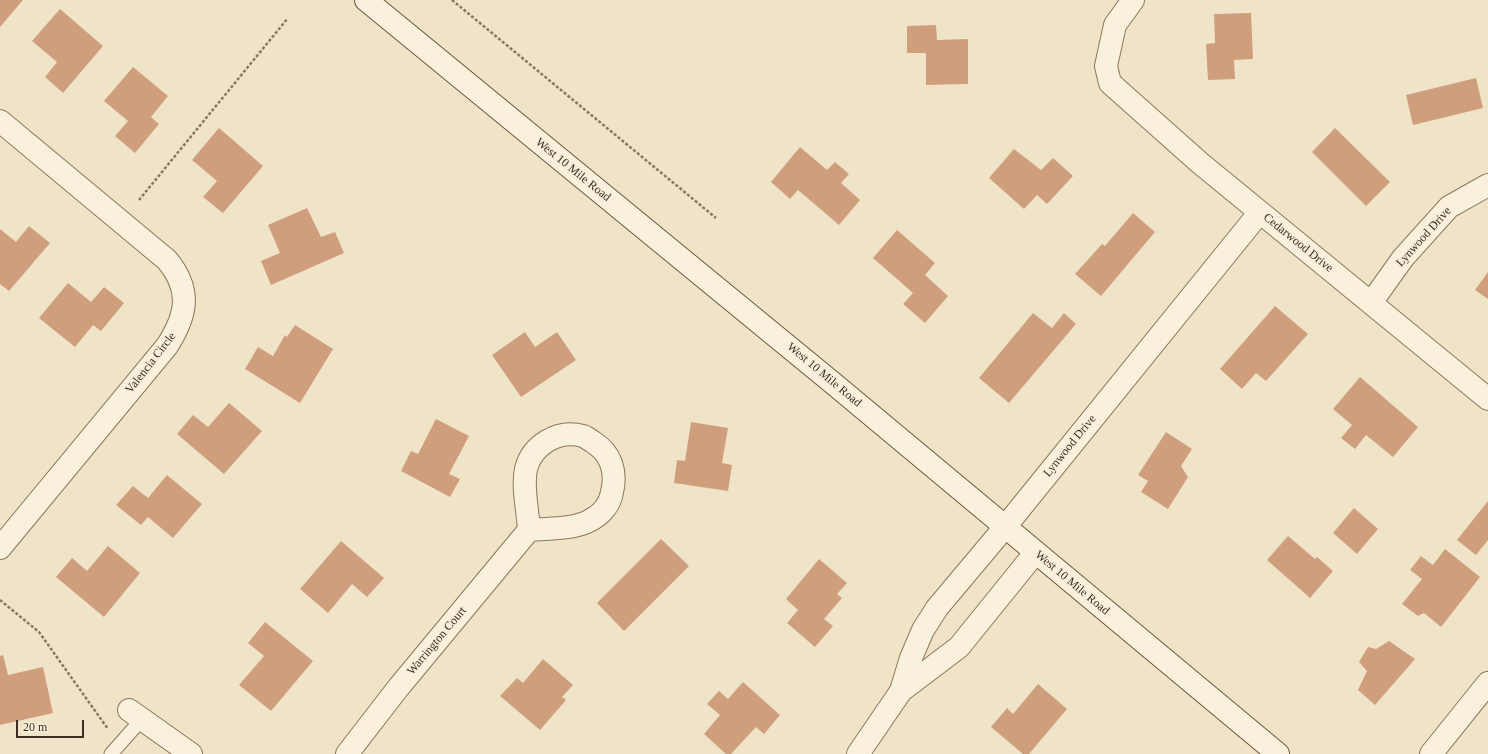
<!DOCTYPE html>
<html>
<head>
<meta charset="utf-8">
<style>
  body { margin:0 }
  #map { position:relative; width:1488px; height:754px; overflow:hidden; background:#f0e4c8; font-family:Georgia,serif }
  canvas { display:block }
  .scale { position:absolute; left:16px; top:720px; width:68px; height:18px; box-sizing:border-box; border:2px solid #3d2e20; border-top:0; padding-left:5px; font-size:12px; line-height:14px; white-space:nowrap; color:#3d2e20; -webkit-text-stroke:3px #f7eed8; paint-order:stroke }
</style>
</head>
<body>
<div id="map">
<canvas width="1488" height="754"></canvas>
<div class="scale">20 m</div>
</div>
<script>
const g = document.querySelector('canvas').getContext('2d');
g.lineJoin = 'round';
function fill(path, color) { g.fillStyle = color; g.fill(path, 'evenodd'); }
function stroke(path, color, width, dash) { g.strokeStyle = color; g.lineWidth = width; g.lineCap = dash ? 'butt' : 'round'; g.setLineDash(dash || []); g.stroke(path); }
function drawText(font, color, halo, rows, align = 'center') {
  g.font = font + ' Georgia,serif'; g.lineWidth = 4; g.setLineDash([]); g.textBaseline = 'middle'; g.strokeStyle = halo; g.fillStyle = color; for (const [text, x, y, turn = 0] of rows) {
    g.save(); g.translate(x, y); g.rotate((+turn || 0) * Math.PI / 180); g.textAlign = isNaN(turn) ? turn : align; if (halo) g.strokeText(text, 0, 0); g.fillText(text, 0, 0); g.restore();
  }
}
const building = new Path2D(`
  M 0,0 L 23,0 L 0,27 Z
  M 60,9 L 103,46 L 63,93 L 45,77 L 57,62 L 32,41 Z
  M 1251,13 L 1253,59 L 1234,60 L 1235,79 L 1208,80 L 1206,44 L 1215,43 L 1214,14 Z
  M 936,25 L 937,40 L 968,39 L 968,84 L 926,85 L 926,53 L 907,53 L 907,26 Z
  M 133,67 L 168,96 L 151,117 L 159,124 L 135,153 L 115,136 L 128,121 L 104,101 Z
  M 1476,78 L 1483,108 L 1413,125 L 1406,95 Z
  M 219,128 L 263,166 L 223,213 L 203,197 L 217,181 L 192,160 Z
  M 1335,128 L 1390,182 L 1366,206 L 1312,152 Z
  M 800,147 L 827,170 L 835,162 L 849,174 L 841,183 L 860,200 L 839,225 L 798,190 L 790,199 L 771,182 Z
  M 1014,149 L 1041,170 L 1053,158 L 1073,176 L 1047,204 L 1037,195 L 1024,209 L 989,178 Z
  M 307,208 L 321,237 L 335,232 L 344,253 L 271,285 L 261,261 L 280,253 L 268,225 Z
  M 1133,213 L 1155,232 L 1101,296 L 1075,274 L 1102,244 L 1105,246 Z
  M 29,226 L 50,243 L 9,291 L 0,284 L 0,229 L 16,242 Z
  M 897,230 L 935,263 L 925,275 L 948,296 L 925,323 L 903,304 L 913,293 L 873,258 Z
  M 1488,272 L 1488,299 L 1475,290 Z
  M 68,283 L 91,302 L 104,287 L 124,303 L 101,331 L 93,325 L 75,347 L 39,318 Z
  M 1275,306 L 1308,334 L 1266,381 L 1256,373 L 1242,389 L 1220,369 Z
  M 1033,313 L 1052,328 L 1064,313 L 1076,324 L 1009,403 L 979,378 Z
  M 295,325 L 333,349 L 300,403 L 245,369 L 258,347 L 273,356 L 285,335 L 287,337 Z
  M 525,332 L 535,347 L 557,332 L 576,360 L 521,397 L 492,355 Z
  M 1360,377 L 1418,427 L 1393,457 L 1366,435 L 1355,449 L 1341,438 L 1352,425 L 1333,409 Z
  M 229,403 L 262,431 L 224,474 L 177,434 L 193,415 L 208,427 Z
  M 436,419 L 469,436 L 449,474 L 460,479 L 450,497 L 401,471 L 411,451 L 418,454 Z
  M 691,422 L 728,428 L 722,463 L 732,465 L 728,491 L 674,483 L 677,460 L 685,461 Z
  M 1166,432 L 1192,449 L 1181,466 L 1188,477 L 1168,509 L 1141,492 L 1148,481 L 1138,475 Z
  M 167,475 L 202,504 L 173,538 L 148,517 L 141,525 L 116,505 L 133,486 L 148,498 Z
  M 1488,501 L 1488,540 L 1476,555 L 1457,540 Z
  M 1354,508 L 1378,529 L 1357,554 L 1333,533 Z
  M 1288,536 L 1315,559 L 1317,557 L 1333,571 L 1310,598 L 1267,560 Z
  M 661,539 L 689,566 L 624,631 L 597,603 Z
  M 341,541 L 384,578 L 367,597 L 352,584 L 328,613 L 300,589 Z
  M 108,546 L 140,573 L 104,617 L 56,577 L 72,558 L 87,571 Z
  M 1445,549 L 1480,577 L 1441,627 L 1424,613 L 1418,616 L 1402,604 L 1422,579 L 1410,570 L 1421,556 L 1433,565 Z
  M 819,559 L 847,583 L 837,594 L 842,598 L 824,619 L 833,626 L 815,647 L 787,623 L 798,610 L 786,599 Z
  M 265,622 L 313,661 L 271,711 L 239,685 L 264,656 L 248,643 Z
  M 1389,641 L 1415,659 L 1375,705 L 1358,690 L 1367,671 L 1359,662 L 1368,647 L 1376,649 Z
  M 3,655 L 8,675 L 43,667 L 53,713 L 0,725 L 0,656 Z
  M 543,659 L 573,685 L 562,697 L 566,700 L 540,730 L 500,696 L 517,678 L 523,683 Z
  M 743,682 L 780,715 L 764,734 L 756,727 L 731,754 L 726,754 L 704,734 L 720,715 L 707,704 L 719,691 L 728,699 Z
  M 1038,684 L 1067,709 L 1029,754 L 1023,754 L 991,727 L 1007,708 L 1013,714 Z`);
const path = new Path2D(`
  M 452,0 L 716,218
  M 139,200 L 288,18
  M 0,600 L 39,632 L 108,729`);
const lane = new Path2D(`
  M 111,754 L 142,719`);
const street = new Path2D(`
  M 1133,0 L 1115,25 L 1106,66 L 1110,83 L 1200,163 L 1488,399
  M 0,121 L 167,260 C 192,290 187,315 167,346 L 0,548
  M 1371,303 L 1403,258 L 1449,207 L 1488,185
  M 901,691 L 959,647 L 1035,553
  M 129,710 L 191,754
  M 347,754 L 398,688 L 529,530 C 528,511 522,487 526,469 C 532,445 558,429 583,436 C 586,437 590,440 593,442 C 611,453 617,472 612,492 C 610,505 601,515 589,521 C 571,530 548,528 529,530
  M 858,754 L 901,691 L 911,658 L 923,630 L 937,608 L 1005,527 L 1260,212
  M 1431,754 L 1488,683`);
const secondary = new Path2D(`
  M 366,0 L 834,384 L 1278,754`);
const streetNames = [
  ["West 10 Mile Road",573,170,39],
  ["Lynwood Drive",1424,237,-48],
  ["Cedarwood Drive",1298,243,39],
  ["Valencia Circle",151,363,-52],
  ["West 10 Mile Road",824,375,40],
  ["Lynwood Drive",1070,446,-51],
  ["West 10 Mile Road",1072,583,40],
  ["Warrington Court",437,641,-50]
];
fill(building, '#cf9f7d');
stroke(lane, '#8d765c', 15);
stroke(street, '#8d765c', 24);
stroke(secondary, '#6f573f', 24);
stroke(path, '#8d765c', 2.5, [3, 2]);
stroke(lane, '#faf1dc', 13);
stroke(street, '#faf1dc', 22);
stroke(secondary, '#faf1dc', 22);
drawText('12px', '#3d2e20', '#f7eed8', streetNames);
</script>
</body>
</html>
